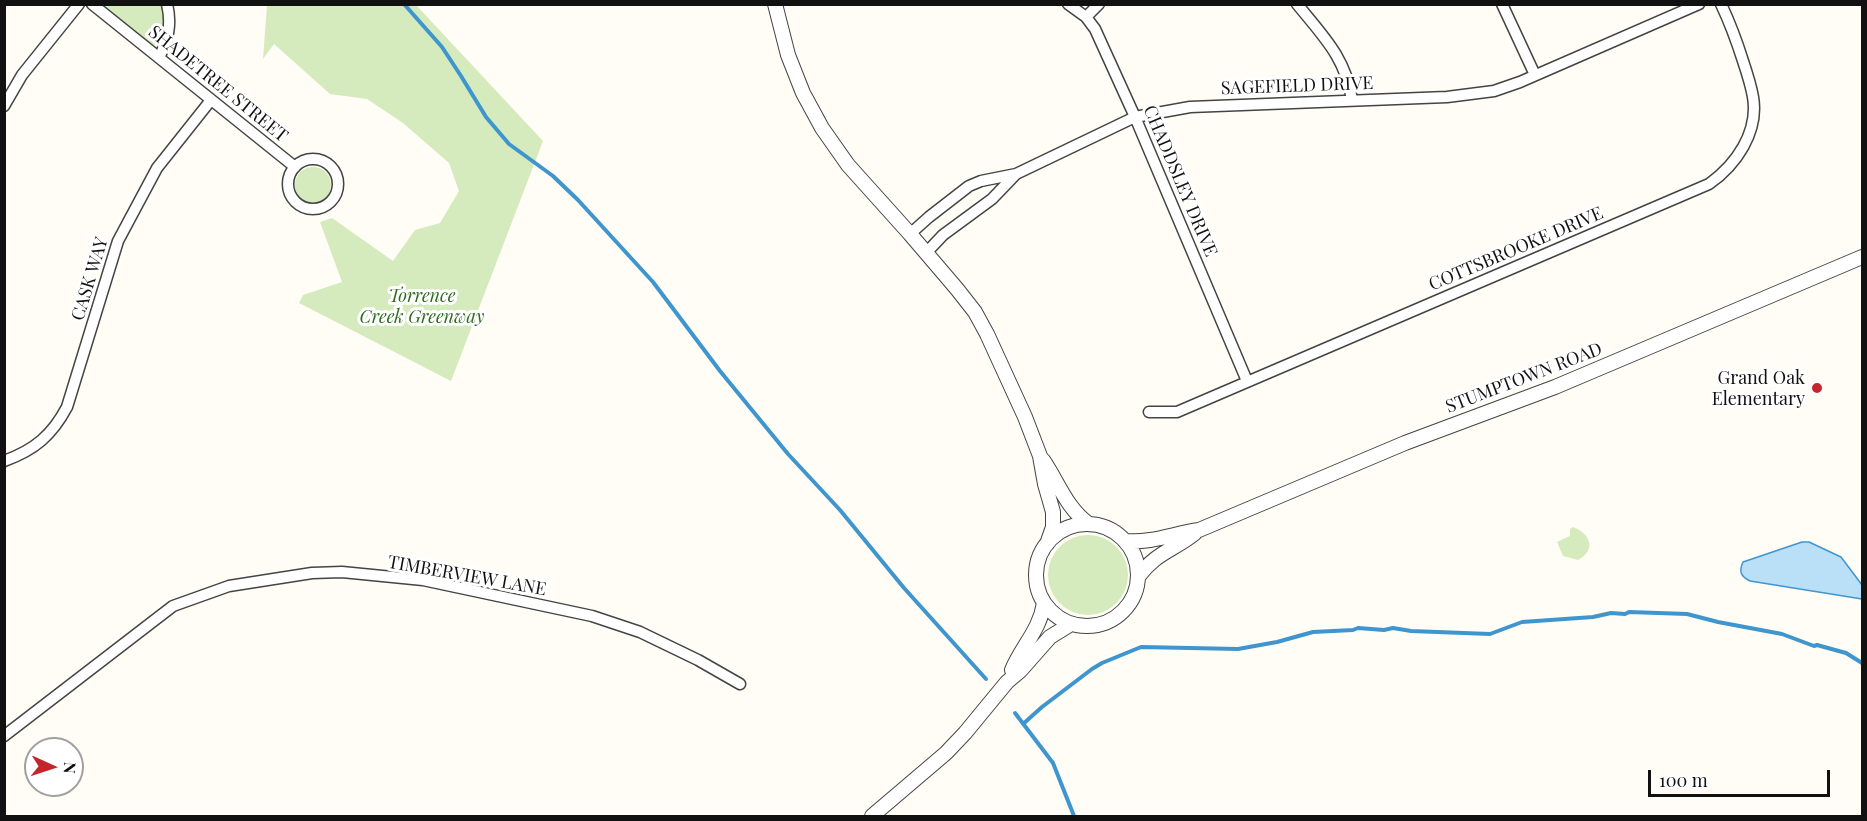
<!DOCTYPE html>
<html>
<head>
<meta charset="utf-8">
<style>
  body { margin:0 }
  #map { position:relative; width:1867px; height:821px; overflow:hidden; background:#fffdf5; font-family:"Playfair Display",serif }
  canvas { display:block }
  .frame { position:absolute; inset:0; border:6px solid #111; pointer-events:none }
  .north { position:absolute; left:24px; top:737px; width:60px; height:60px; box-sizing:border-box; background:#fff; border:2px solid #a0a0a0; border-radius:50%; rotate:93deg; font-size:16px; font-weight:700; line-height:24px; text-align:center; color:#111 }
  .north::after { content:''; display:block; margin:auto; width:21px; height:27px; background:#c4262e; clip-path:polygon(50% 0,100% 100%,50% 72%,0 100%) }
  .scale { position:absolute; left:1648px; top:770px; width:182px; height:27px; box-sizing:border-box; border:3px solid #111; border-top:0; padding-left:8px; font-size:18px; line-height:21px; white-space:nowrap; color:#111; -webkit-text-stroke:4px #fff; paint-order:stroke }
</style>
</head>
<body>
<div id="map">
<canvas width="1867" height="821"></canvas>
<div class="frame"></div>
<div class="north">N</div>
<div class="scale">100 m</div>
</div>
<script>
const g = document.querySelector('canvas').getContext('2d');
g.lineJoin = 'round';
function fill(path, color) { g.fillStyle = color; g.fill(path, 'evenodd'); }
function stroke(path, color, width, dash) { g.strokeStyle = color; g.lineWidth = width; g.lineCap = dash ? 'butt' : 'round'; g.setLineDash(dash || []); g.stroke(path); }
function drawText(font, color, halo, rows, align = 'center') {
  g.font = font + ' "Playfair Display",serif'; g.lineWidth = 6; g.setLineDash([]); g.textBaseline = 'middle'; g.strokeStyle = halo; g.fillStyle = color; for (const [text, x, y, turn = 0] of rows) {
    g.save(); g.translate(x, y); g.rotate((+turn || 0) * Math.PI / 180); g.textAlign = isNaN(turn) ? turn : align; if (halo) g.strokeText(text, 0, 0); g.fillText(text, 0, 0); g.restore();
  }
}
const green = new Path2D(`
  M 102,5 L 162,5 C 166,19 164,28 161,42 L 155,45 L 151,44 Z
  M 267,5 L 416,5 L 543,141 L 451,381 L 299,303 L 303,295 L 342,282 L 320,222 L 332,218 L 393,261 L 415,230 L 440,223 L 459,191 L 449,163 L 403,123 L 367,99 L 330,94 L 274,44 L 263,59 Z
  M295 185a18 18 0 1 1 36 0a18 18 0 1 1-36 0Z
  M 1573,527 C 1590,533 1597,550 1578,560 L 1563,556 L 1557,542 L 1570,536 L 1570,529 Z
  M1048 575a40 40 0 1 1 80 0a40 40 0 1 1-80 0Z`);
const water = new Path2D(`
  M 1802,542 L 1809,542 L 1841,557 L 1862,585 L 1862,599 L 1750,581 C 1740,576 1739,571 1743,562 Z`);
const stream = new Path2D(`
  M 404,4 L 442,47 L 461,76 L 486,117 L 509,144 L 553,176 L 578,200 L 653,282 L 720,371 L 788,454 L 840,510 L 904,588 L 986,679
  M 1015,713 L 1053,763 L 1074,816
  M 1023,724 L 1042,707 L 1092,669 L 1102,663 L 1141,647 L 1238,649 L 1277,642 L 1313,632 L 1353,630 L 1358,628 L 1384,630 L 1393,628 L 1411,631 L 1490,634 L 1522,622 L 1593,617 L 1611,613 L 1625,614 L 1629,612 L 1687,614 L 1718,622 L 1782,634 L 1814,646 L 1817,645 L 1846,653 L 1862,663`);
const minor = new Path2D(`
  M 92,4 L 295,167
  M 1068,4 L 1086,17 L 1095,29 L 1135,117 L 1247,381
  M 1297,4 C 1323,36 1346,58 1352,100
  M 1502,4 L 1535,75
  M 1086,17 L 1099,4
  M 159,58 C 168,39 172,25 167,4
  M 4,106 L 22,75 L 79,4
  M288 184a25 25 0 1 1 50 0a25 25 0 1 1-50 0Z
  M 910,234 L 929,217 L 969,186 L 981,181 L 1016,174 L 1135,117 L 1190,107 L 1447,97 L 1494,91 L 1520,82 L 1699,4
  M 926,253 L 943,235 L 992,199 L 1016,174
  M 1149,412 L 1177,412 L 1709,184 C 1736,165 1759,132 1753,97 C 1751,85 1747,73 1743,61 C 1737,42 1730,23 1721,4
  M 4,461 C 35,450 52,435 67,407 L 118,241 L 157,168 L 211,100
  M 4,736 L 173,606 L 229,586 L 312,573 L 342,572 L 423,580 L 592,616 L 640,632 L 698,660 L 740,684`);
const tertiary = new Path2D(`
  M 775,4 L 788,55 L 803,93 L 822,128 L 848,165 L 910,234 L 957,289 L 975,312 L 987,334 L 1025,417 L 1040,456 L 1045,484 L 1053,512 L 1053,527 L 1047,544
  M 1043,460 C 1058,482 1067,509 1089,524
  M1036 575a51 51 0 1 1 102 0a51 51 0 1 1-102 0Z
  M 1125,541 C 1153,543 1172,534 1199,530 L 1405,443 L 1555,387 L 1862,257
  M 1138,577 C 1155,553 1174,550 1195,533
  M 1012,670 C 1022,646 1040,630 1044,603
  M 872,816 L 946,753 L 965,733 L 1007,682 L 1020,671 L 1050,637 L 1071,624`);
const markers = [
  [1817,388,6,"#c4262e"]
];
const streetNames = [
  ["SHADETREE STREET",218,84,39],
  ["SAGEFIELD DRIVE",1297,86,-2],
  ["CHADDSLEY DRIVE",1180,181,67],
  ["COTTSBROOKE DRIVE",1516,249,-23],
  ["CASK WAY",90,279,-73],
  ["STUMPTOWN ROAD",1524,378,-21],
  ["TIMBERVIEW LANE",467,576,10]
];
const parkNames = [
  ["Torrence",422,296],
  ["Creek Greenway",422,317]
];
const poiNames = [
  ["Grand Oak",1805,378],
  ["Elementary",1805,399]
];
fill(green, '#d5ebbd');
fill(water, '#b9e0f7');
stroke(water, '#3f96cf', 1.5);
stroke(stream, '#3f96cf', 4);
stroke(minor, '#444', 13);
stroke(tertiary, '#444', 16);
stroke(minor, '#fff', 10);
stroke(tertiary, '#fff', 14);
for (const [x, y, r, color] of markers) { const dot = new Path2D(); dot.arc(x, y, r, 0, 2 * Math.PI); g.fillStyle = color; g.fill(dot); stroke(dot, '#fff', 2); }
drawText('18px', '#111', '#fff', streetNames);
drawText('italic 18px', '#2f6b1f', '#fff', parkNames);
drawText('18px', '#111', '#fff', poiNames, 'right');
</script>
</body>
</html>
